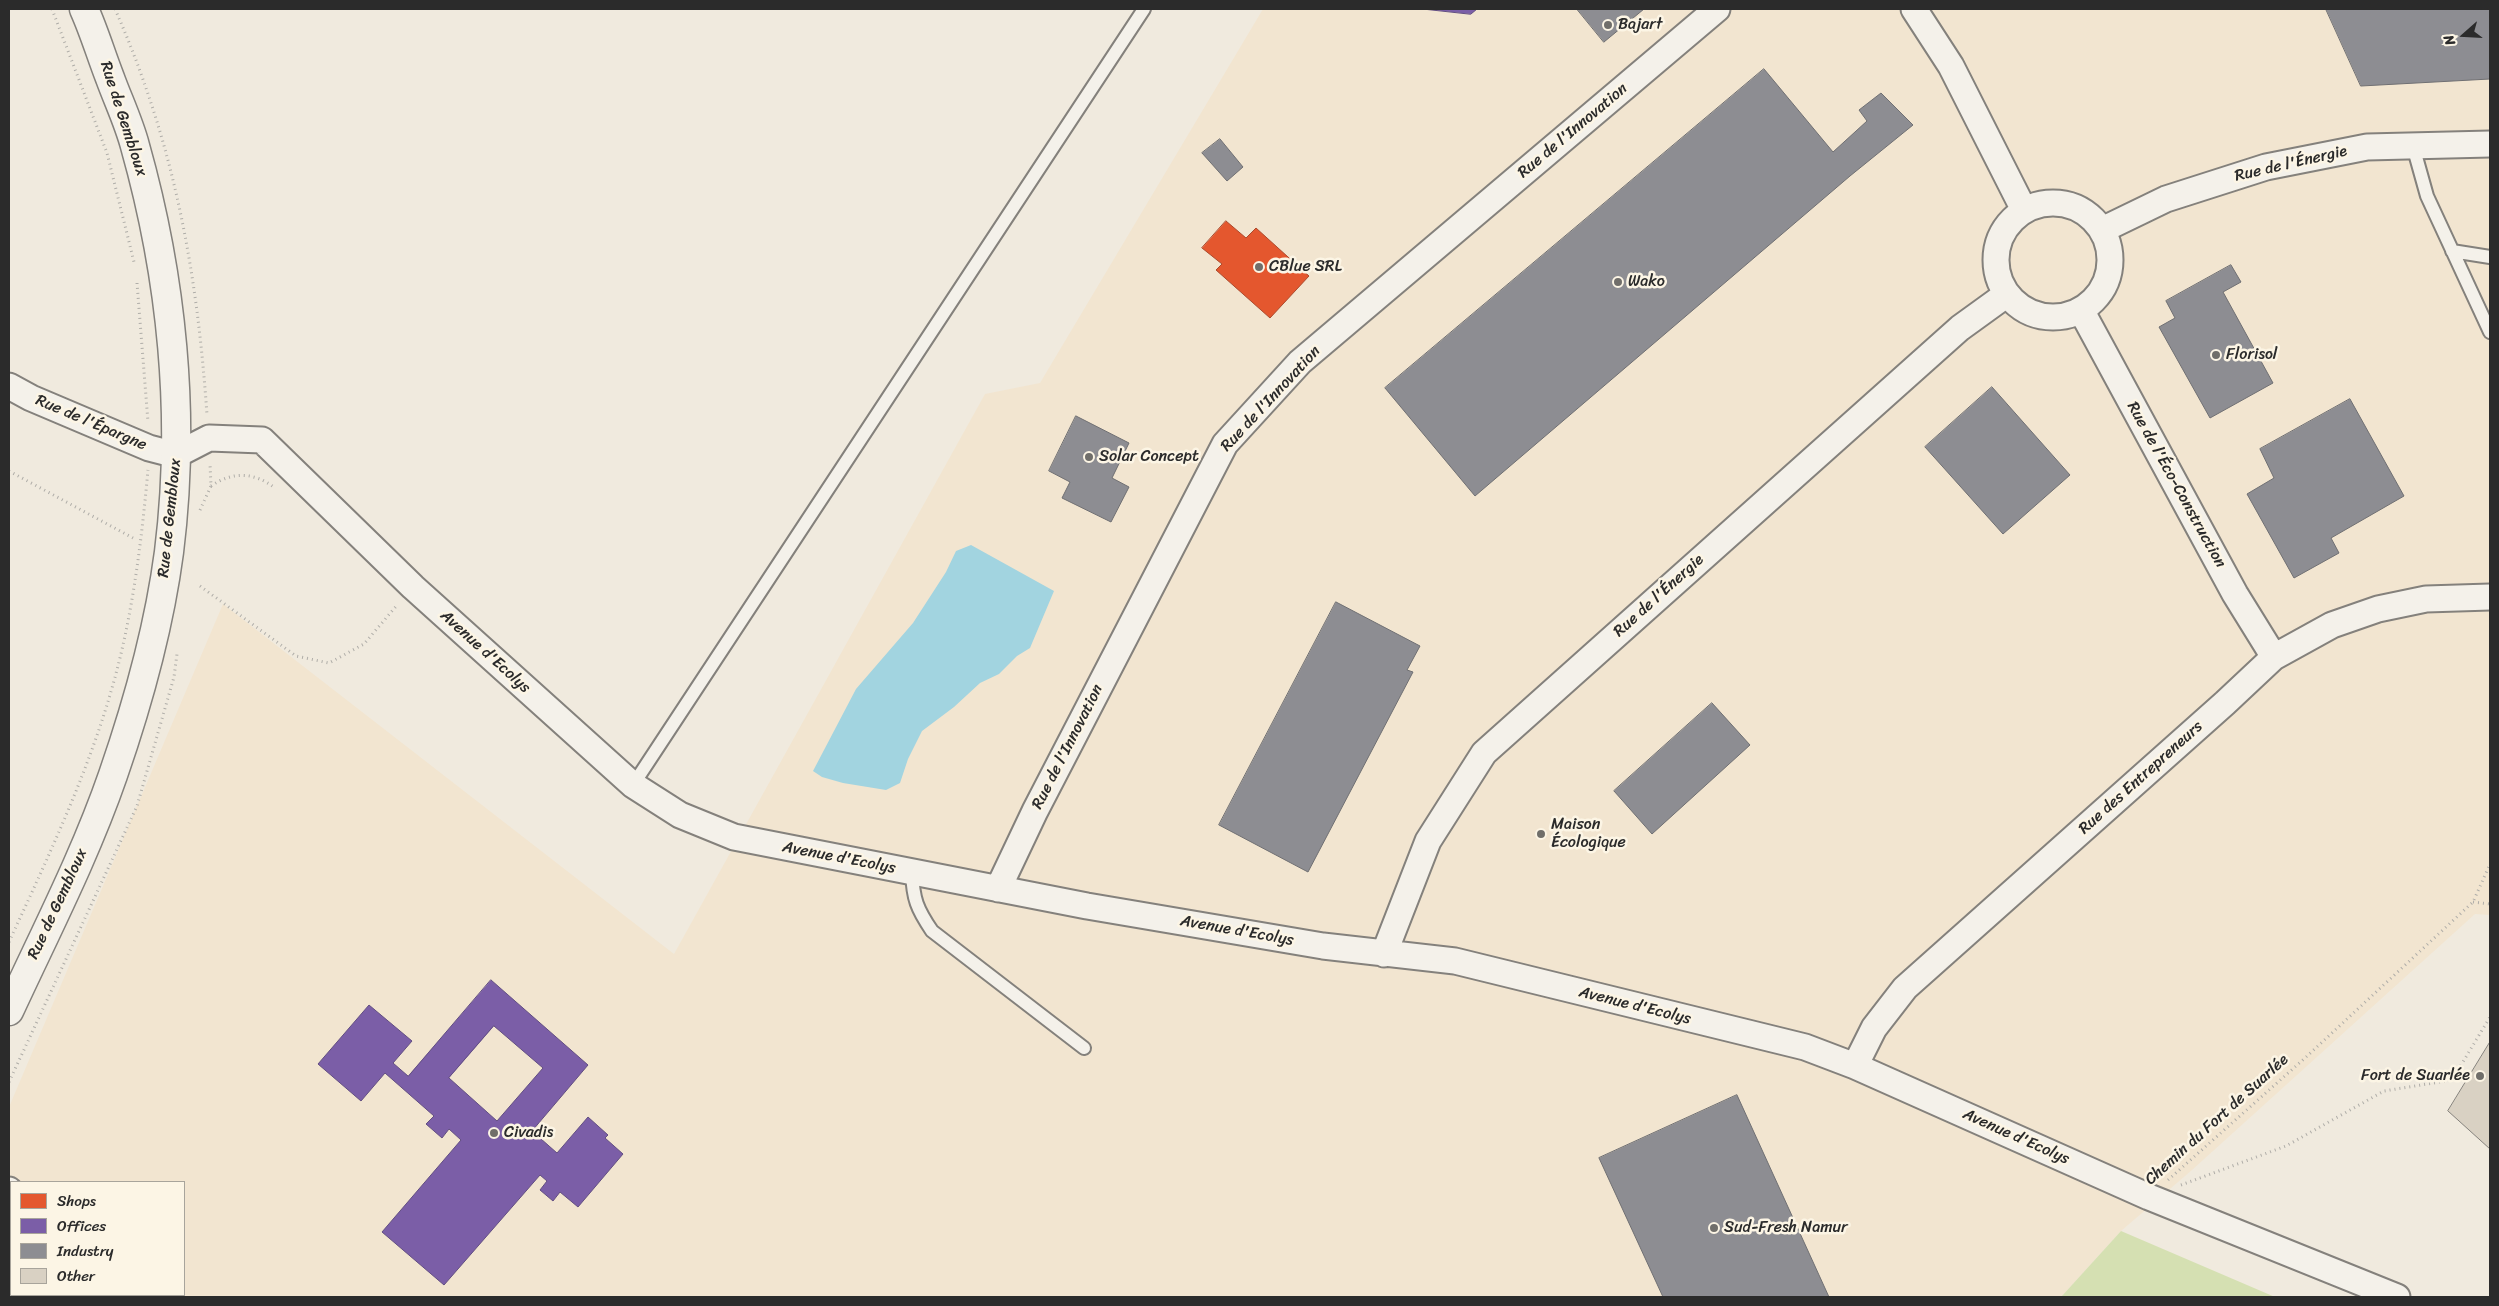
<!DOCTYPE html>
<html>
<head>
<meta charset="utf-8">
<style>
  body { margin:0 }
  #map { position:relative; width:2499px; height:1306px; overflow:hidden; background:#f0eade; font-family:Sriracha,sans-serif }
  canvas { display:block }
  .frame { position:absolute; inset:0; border:10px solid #2b2b2b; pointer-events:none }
  .legend { position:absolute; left:10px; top:1181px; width:175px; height:115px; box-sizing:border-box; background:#fcf5e5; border:1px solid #a8a49b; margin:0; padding:6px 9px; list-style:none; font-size:15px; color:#2b2b2b }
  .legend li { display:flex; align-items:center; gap:10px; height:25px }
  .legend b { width:25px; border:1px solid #a8a49b }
  .north { position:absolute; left:2439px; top:10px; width:50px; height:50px; -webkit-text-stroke:4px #fcf5e5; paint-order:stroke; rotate:251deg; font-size:14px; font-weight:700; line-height:20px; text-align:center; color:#2b2b2b }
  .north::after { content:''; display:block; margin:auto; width:18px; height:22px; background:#2b2b2b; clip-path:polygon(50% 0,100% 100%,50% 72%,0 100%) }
</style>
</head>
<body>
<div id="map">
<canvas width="2499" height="1306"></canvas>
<div class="frame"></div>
<ul class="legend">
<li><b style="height:14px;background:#e4572e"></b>Shops</li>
<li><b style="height:14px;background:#7b5ea7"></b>Offices</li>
<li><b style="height:14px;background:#8d8d92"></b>Industry</li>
<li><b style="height:14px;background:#d9d1c3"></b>Other</li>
</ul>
<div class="north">N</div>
</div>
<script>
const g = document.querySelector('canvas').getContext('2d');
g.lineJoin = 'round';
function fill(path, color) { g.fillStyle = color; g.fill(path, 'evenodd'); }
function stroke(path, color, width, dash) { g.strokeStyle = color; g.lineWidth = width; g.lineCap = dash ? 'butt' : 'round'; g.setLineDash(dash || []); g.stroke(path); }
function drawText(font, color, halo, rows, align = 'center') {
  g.font = font + ' Sriracha,sans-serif'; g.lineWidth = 5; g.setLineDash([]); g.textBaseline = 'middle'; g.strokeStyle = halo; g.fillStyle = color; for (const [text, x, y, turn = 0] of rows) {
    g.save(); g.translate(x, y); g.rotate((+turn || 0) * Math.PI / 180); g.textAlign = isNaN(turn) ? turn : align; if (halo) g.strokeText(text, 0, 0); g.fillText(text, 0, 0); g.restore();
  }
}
const built = new Path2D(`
  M 1263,9 L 2490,9 L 2490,915 L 2475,914 L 2192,1170 L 2121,1231 L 2061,1297 L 9,1297 L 9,1107 L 223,604 L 674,954 L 985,394 L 1040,383 ZM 11,1182 L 184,1182 L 184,1295 L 11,1295 Z`);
const green = new Path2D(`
  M 2121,1231 L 2275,1297 L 2061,1297 Z`);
const water = new Path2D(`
  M 971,545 L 1054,591 L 1030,648 L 1017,656 L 999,674 L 980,683 L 954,707 L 922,731 L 908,759 L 900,783 L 886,790 L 843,783 L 822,777 L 813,771 L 856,689 L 913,623 L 946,572 L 956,551 Z`);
const shops = new Path2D(`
  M 1226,221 L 1246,238 L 1256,228 L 1309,276 L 1270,318 L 1216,270 L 1222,264 L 1202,248 Z`);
const offices = new Path2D(`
  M 1423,9 L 1477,9 L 1471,14 Z
  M 491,980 L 588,1065 L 532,1131 L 557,1153 L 588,1117 L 608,1135 L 605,1138 L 623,1154 L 578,1207 L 560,1192 L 553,1201 L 540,1190 L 547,1181 L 540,1175 L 444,1285 L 382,1232 L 461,1140 L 449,1129 L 442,1138 L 426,1124 L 434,1116 L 385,1073 L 361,1101 L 318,1064 L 369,1005 L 412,1041 L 393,1063 L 408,1076 ZM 494,1026 L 543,1068 L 497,1121 L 449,1078 Z`);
const industry = new Path2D(`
  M 1577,9 L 1644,9 L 1604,42 Z
  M 2326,9 L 2490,9 L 2490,79 L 2361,86 Z
  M 1764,69 L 1833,152 L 1867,121 L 1859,110 L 1881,93 L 1913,125 L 1850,176 L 1475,496 L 1385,388 Z
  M 1220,139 L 1243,167 L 1227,181 L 1202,153 Z
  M 2231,265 L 2241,282 L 2223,292 L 2273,383 L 2210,418 L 2159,327 L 2175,318 L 2166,301 Z
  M 1992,387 L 2070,475 L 2003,534 L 1925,447 Z
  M 2350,399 L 2404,496 L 2331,538 L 2339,553 L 2294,578 L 2247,494 L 2274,478 L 2260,449 Z
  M 1076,416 L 1129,443 L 1112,478 L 1129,487 L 1111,522 L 1062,498 L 1070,482 L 1049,471 Z
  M 1336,602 L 1420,646 L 1407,670 L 1413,672 L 1308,872 L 1219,825 Z
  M 1712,703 L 1750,745 L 1652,834 L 1614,791 Z
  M 1737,1095 L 1829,1297 L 1663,1297 L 1599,1158 Z`);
const building = new Path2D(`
  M 2490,1042 L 2490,1149 L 2448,1111 Z`);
const path = new Path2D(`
  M 52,9 L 107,153 L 134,262
  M 115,9 C 174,143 197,270 207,415
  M 137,283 L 148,422
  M 9,471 L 133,538
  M 211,486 C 233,471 254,472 275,488
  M 200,510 L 211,486 L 210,464
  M 200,586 L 296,656 L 329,663 L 364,644 L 398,604
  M 2473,902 L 2490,904
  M 9,942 C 55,842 104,740 126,631 C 137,578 143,524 148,470
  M 9,1082 L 137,806 L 174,677 L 177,654
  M 2168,1180 L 2305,1058 L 2473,902 L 2490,864
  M 2181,1185 L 2286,1146 L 2384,1091 L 2452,1080 L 2490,1017`);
const service = new Path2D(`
  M 2413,146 L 2427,196 L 2490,332
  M 2452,251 L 2490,257
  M 633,785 L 1144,9
  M 912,872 C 913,899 917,909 932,931 L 1084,1048`);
const minor = new Path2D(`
  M 1914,9 L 1951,66 L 2024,210
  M1996 260a57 57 0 1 1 114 0a57 57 0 1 1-114 0Z
  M 2102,230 L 2166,199 L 2266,167 L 2367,147 L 2490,144
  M 2081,310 L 2235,594 L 2274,657
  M 9,386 L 31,398 L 149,448 L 176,455 L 209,438 L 262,440 L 413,587 L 633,785 L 680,815 L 734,837 L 1087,906 L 1323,946 L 1455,961 L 1805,1047 L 1855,1066 L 2149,1197 L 2397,1297
  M 998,889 L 1035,811 L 1225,444 L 1300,362 L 1717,9
  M 1384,954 L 1428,841 L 1484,753 L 1960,328 L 2007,294
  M 1855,1066 L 1874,1028 L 1905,988 L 2225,703 L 2274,657 L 2332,625 L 2378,609 L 2426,599 L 2490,597
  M 9,1190 L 11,1192
  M 131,1295 L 134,1297`);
const secondary = new Path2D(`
  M 9,1011 C 45,933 85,856 113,775 C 138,703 159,628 169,552 C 186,416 172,277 135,146 C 129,123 118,100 110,78 C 101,55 94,31 84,9`);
const markers = [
  [1608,25,5,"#706e6a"],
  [1259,267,5,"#706e6a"],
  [1618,282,5,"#706e6a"],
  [2216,355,5,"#706e6a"],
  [1089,457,5,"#706e6a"],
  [1541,834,5,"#706e6a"],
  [2480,1076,5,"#706e6a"],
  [494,1133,5,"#706e6a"],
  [1714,1228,5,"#706e6a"]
];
const poiNames = [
  ["Bajart",1618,25],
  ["CBlue SRL",1269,267],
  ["Wako",1628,282],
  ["Florisol",2226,355],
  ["Solar Concept",1099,457],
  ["Maison",1551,825],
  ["Écologique",1551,843],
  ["Fort de Suarlée",2470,1076,"right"],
  ["Civadis",504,1133],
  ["Sud-Fresh Namur",1724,1228]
];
const streetNames = [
  ["Rue de Gembloux",123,119,72],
  ["Rue de l'Innovation",1573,131,-40],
  ["Rue de l'Énergie",2291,164,-13],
  ["Rue de l'Innovation",1271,399,-47],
  ["Rue de l'Épargne",91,423,23],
  ["Rue de l'Éco-Construction",2176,485,61],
  ["Rue de Gembloux",170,518,-84],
  ["Rue de l'Énergie",1659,596,-42],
  ["Avenue d'Ecolys",485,652,42],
  ["Rue de l'Innovation",1068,747,-63],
  ["Rue des Entrepreneurs",2141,778,-42],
  ["Avenue d'Ecolys",839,858,11],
  ["Rue de Gembloux",58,904,-65],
  ["Avenue d'Ecolys",1237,931,10],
  ["Avenue d'Ecolys",1635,1006,14],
  ["Chemin du Fort de Suarlée",2217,1120,-42],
  ["Avenue d'Ecolys",2016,1137,24]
];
fill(built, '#f2e5d0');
fill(green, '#d5e0b2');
fill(water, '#a2d4e0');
fill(shops, '#e4572e');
stroke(shops, '#ac4a2d', 1);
fill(offices, '#7b5ea7');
stroke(offices, '#634f82', 1);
fill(industry, '#8d8d92');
stroke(industry, '#707073', 1);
fill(building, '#d9d1c3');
stroke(building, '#84817c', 1);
stroke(service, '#84817c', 16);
stroke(minor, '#84817c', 29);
stroke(secondary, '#84817c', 31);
stroke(path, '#afada8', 3, [1, 4]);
stroke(service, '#f4f1ea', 12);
stroke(minor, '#f4f1ea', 25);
stroke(secondary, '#f4f1ea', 28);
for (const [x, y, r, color] of markers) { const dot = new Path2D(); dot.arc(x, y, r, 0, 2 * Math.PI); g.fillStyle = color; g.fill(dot); stroke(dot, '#fcf5e5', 2); }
drawText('16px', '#2b2b2b', '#fcf5e5', poiNames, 'left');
drawText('16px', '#2b2b2b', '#fcf5e5', streetNames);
</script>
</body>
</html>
